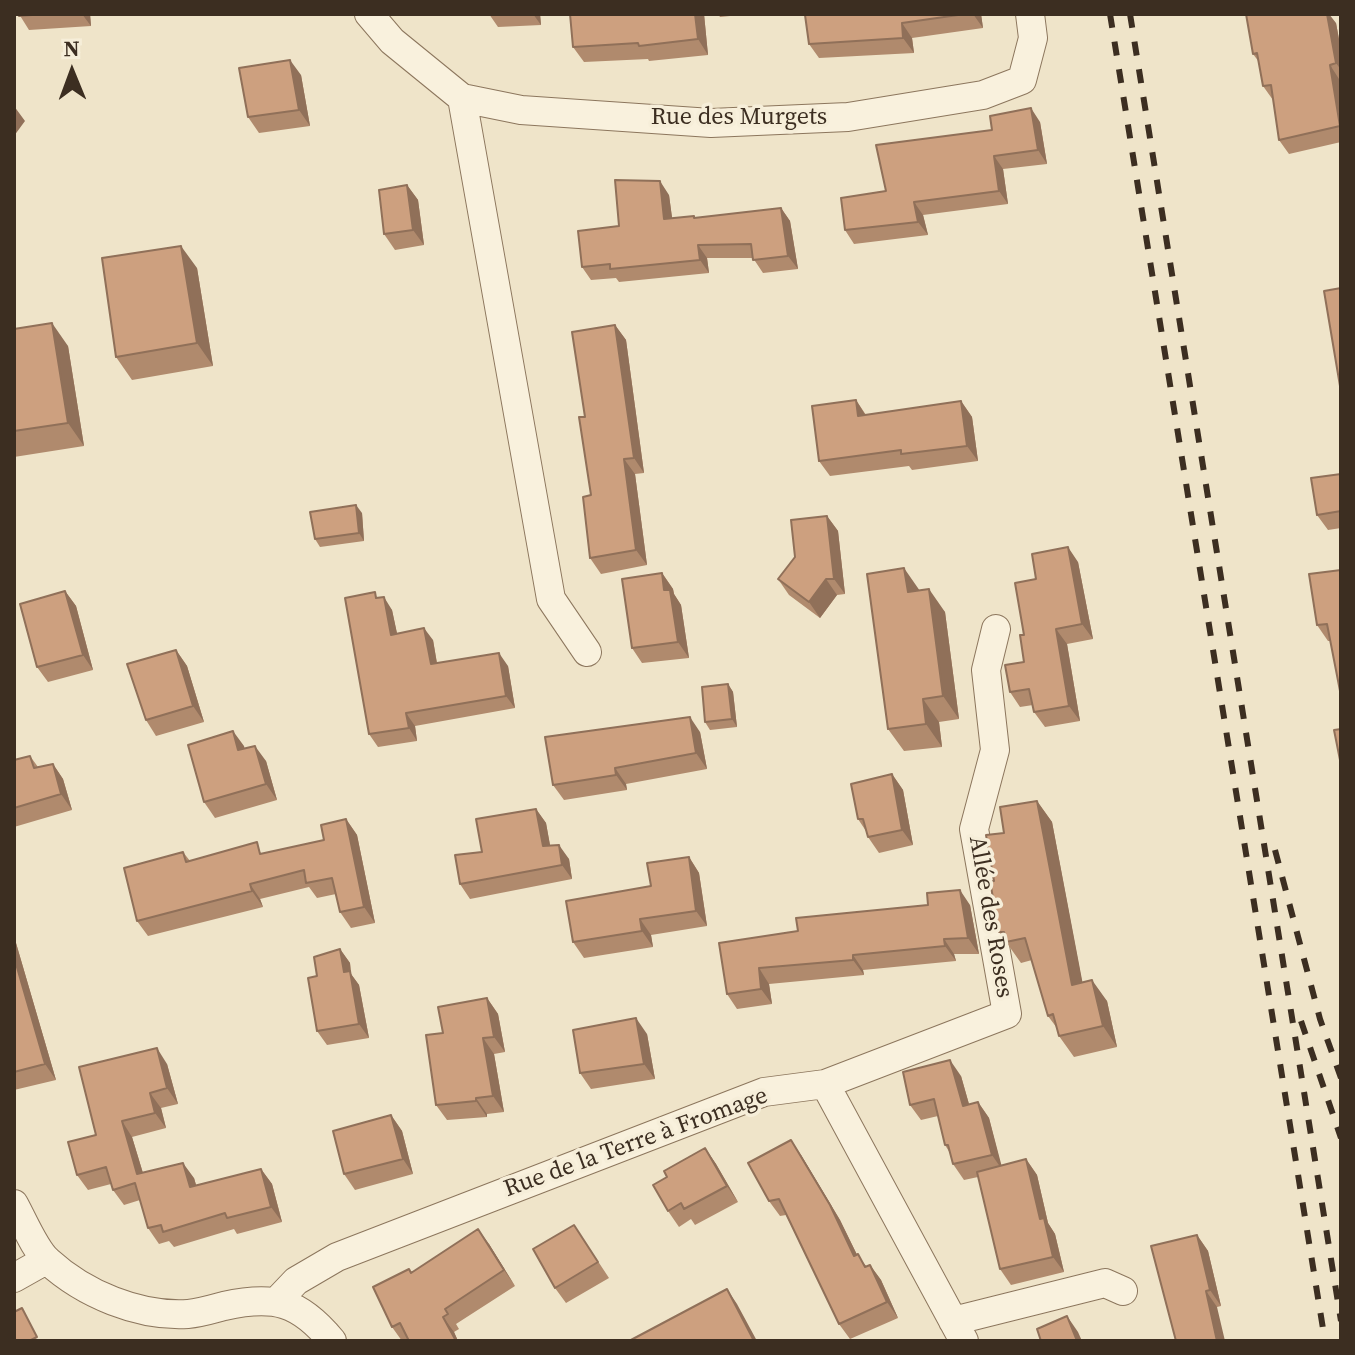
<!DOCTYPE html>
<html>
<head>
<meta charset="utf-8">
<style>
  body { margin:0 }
  #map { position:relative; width:1355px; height:1355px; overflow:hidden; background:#efe4c9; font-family:"Source Serif 4",serif }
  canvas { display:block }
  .frame { position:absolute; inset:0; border:16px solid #3c2e21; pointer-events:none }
  .north { position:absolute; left:32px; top:32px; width:80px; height:80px; -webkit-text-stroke:6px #f6eed9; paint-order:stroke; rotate:359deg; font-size:22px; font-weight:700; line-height:32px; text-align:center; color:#3c2e21 }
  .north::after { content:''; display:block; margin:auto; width:28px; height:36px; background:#3c2e21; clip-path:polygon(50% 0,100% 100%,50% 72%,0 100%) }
</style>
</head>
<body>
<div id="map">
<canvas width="1355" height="1355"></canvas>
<div class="frame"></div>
<div class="north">N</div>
</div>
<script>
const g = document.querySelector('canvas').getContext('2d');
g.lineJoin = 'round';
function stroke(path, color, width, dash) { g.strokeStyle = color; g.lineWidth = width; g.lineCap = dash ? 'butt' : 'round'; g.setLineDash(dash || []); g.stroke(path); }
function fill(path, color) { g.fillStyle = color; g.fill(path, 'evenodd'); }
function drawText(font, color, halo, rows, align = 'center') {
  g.font = font + ' "Source Serif 4",serif'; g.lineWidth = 7; g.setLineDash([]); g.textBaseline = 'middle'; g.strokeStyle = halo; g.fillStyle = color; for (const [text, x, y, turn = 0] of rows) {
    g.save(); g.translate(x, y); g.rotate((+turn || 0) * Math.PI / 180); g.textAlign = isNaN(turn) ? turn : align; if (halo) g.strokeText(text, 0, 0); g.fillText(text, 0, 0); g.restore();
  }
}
const street = new Path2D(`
  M 369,14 L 392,41 L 462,98 L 521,110 L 711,123 L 848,117 L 983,95 L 1022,80 L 1033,38 L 1030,14
  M 462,98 L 551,599 L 587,652
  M 825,1084 L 1007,1014 L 974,829 L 995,750 L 986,670 L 996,629
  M 14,1204 C 23,1220 35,1250 48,1261 C 84,1294 139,1317 188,1314 C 200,1313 213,1309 224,1306 C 274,1295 299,1301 332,1341
  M 14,1278 L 46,1260
  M 277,1301 L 296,1281 L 337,1257 L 764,1092 L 825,1084 L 964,1341
  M 953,1321 L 1105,1283 L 1123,1291`);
const rail = new Path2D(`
  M 1110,14 L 1325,1341
  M 1130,14 L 1341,1321
  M 1275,850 L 1320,1019 L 1341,1078
  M 1301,1021 L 1341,1138`);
const wall = new Path2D(`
  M 19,14 L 90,14 L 91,26 L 29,30 Z
  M 489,14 L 540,14 L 541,25 L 498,27 Z
  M 704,14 L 708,55 L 649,61 L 648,59 L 584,62 L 573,47 Z
  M 718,14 L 750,14 L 720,17 Z
  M 813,14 L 981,14 L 983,28 L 912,38 L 914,53 L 819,58 L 809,44 Z
  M 1336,23 L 1341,50 L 1341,79 L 1339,79 L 1341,88 L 1341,142 L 1289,154 L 1279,140 L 1273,100 L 1263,86 L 1259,62 L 1253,54 Z
  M 301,75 L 310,126 L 259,133 L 248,117 Z
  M 1040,122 L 1047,164 L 1003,169 L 1008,204 L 923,215 L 928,235 L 854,244 L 845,230 L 886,191 L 992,130 Z
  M 407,185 L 418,200 L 424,245 L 395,250 L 384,234 Z
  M 669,195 L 672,218 L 694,216 L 696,218 L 781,208 L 790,221 L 798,269 L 763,273 L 753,258 L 707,258 L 709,273 L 619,282 L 616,278 L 591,280 L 582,267 L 619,226 Z
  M 197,268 L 213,366 L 132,380 L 116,357 Z
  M 615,325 L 626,340 L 644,473 L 635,474 L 647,565 L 601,574 L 590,558 L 591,495 L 585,417 Z
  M 14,329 L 68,346 L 84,446 L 14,457 Z
  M 856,400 L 866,415 L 961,401 L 972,417 L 978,461 L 912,470 L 909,466 L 830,476 L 819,461 Z
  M 1341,474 L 1341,528 L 1328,530 L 1317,515 Z
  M 362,513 L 364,541 L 320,547 L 315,539 Z
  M 827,516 L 838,531 L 845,594 L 837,595 L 820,618 L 789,595 L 778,579 Z
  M 1078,562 L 1093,639 L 1067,644 L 1080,721 L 1045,727 L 1034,712 L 1033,705 L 1020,707 L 1010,692 L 1024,662 L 1024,635 L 1036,579 Z
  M 1341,570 L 1330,641 L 1328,641 L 1317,625 Z
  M 662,573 L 673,589 L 674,594 L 681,605 L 689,658 L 642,663 L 632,648 Z
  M 65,591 L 76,606 L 93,670 L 48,682 L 37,667 Z
  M 920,591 L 945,612 L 959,719 L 939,722 L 942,747 L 904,751 L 888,729 Z
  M 378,598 L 392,610 L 397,634 L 433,640 L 437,663 L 508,666 L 515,708 L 415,726 L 417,741 L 378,747 L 369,734 Z
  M 176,650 L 187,666 L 204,722 L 156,736 L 146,720 Z
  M 728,684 L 733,692 L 737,727 L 710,730 L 705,722 Z
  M 700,732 L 707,769 L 626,784 L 627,790 L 564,800 L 553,785 Z
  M 244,746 L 244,749 L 266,761 L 277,800 L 215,818 L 204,802 Z
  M 30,756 L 38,767 L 53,764 L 63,779 L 72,810 L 14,827 L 14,760 Z
  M 892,774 L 903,790 L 913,845 L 879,853 L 868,837 L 866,831 L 858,819 Z
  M 1037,801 L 1052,822 L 1082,982 L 1107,1001 L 1117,1047 L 1074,1057 L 1059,1036 L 1057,1028 L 1048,1016 L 1032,960 L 1021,963 L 999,932 L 1004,833 Z
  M 536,809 L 546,823 L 550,846 L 569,859 L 572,879 L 470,899 L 460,884 L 482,852 Z
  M 346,819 L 357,835 L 375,923 L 351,928 L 340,912 L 336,894 L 317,898 L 309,887 L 260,899 L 263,907 L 148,936 L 137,921 L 183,852 L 190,861 L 264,853 L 324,840 Z
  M 689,857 L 699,873 L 707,926 L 651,935 L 653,947 L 584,958 L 573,942 Z
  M 970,905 L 979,954 L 954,954 L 956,961 L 863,970 L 864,975 L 769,984 L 772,1004 L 737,1009 L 727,994 L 719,943 Z
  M 14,940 L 16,943 L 56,1080 L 14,1090 Z
  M 340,949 L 350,963 L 351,974 L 359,985 L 369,1038 L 327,1045 L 317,1031 L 317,976 Z
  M 487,998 L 498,1014 L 505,1052 L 494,1054 L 504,1112 L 487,1114 L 487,1117 L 447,1120 L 436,1105 L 443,1033 Z
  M 647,1034 L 655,1079 L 591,1089 L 580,1073 Z
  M 167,1064 L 178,1104 L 161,1108 L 166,1128 L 132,1137 L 143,1173 L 194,1178 L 196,1185 L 261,1169 L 272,1184 L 282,1222 L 237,1234 L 234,1229 L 174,1247 L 169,1241 L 159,1244 L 148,1228 L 140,1200 L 124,1205 L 113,1190 L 111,1184 L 88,1190 L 77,1175 L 96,1135 Z
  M 961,1076 L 969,1104 L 978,1102 L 989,1118 L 1001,1166 L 1026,1159 L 1037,1175 L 1048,1223 L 1055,1234 L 1064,1272 L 1011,1285 L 1000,1269 L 978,1177 L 964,1180 L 953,1164 L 950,1153 L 945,1145 L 938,1116 L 921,1120 L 910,1105 Z
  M 391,1115 L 402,1131 L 413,1174 L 355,1190 L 344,1174 Z
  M 705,1148 L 716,1164 L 738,1202 L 695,1225 L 691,1219 L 679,1227 L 668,1211 L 667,1177 Z
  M 801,1155 L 840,1220 L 857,1255 L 867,1267 L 870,1265 L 881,1280 L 898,1318 L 850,1339 L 839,1324 L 786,1215 L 780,1216 L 769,1201 Z
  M 574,1225 L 609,1278 L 566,1303 L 555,1288 Z
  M 1197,1235 L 1208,1251 L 1221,1306 L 1217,1307 L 1176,1341 Z
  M 489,1244 L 515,1286 L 456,1324 L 459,1329 L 454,1332 L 458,1341 L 402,1341 L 392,1327 L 411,1272 Z`);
const shadedWall = new Path2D(`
  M 82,14 L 90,14 L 91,26 Z
  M 533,14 L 540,14 L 541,25 Z
  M 695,14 L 704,14 L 708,55 L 698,39 Z
  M 973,14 L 981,14 L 983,28 Z
  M 1327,14 L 1329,14 L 1336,23 L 1341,50 L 1341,70 L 1336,63 Z
  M 902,23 L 912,38 L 914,53 L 903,38 Z
  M 290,60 L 301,75 L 310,126 L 299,110 Z
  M 1330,65 L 1339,79 L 1341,88 L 1341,127 Z
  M 14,106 L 25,121 L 14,136 Z
  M 1031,108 L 1040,122 L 1047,164 L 1038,150 Z
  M 994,156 L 1003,169 L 1008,204 L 999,191 Z
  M 660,181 L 669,195 L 674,232 L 664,219 Z
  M 407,185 L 418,200 L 424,245 L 413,230 Z
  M 914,202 L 923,215 L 928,235 L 918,222 Z
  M 781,208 L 790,221 L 798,269 L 788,256 Z
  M 698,245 L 707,258 L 709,273 L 700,260 Z
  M 181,246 L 197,268 L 213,366 L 197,343 Z
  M 52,323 L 68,346 L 84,446 L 68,423 Z
  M 615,325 L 626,340 L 644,473 L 634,458 Z
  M 856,400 L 866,416 L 858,416 Z
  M 961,401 L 972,417 L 978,461 L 967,446 Z
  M 624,459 L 635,474 L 647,565 L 636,550 Z
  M 356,505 L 362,513 L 364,541 L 359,533 Z
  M 827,516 L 838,531 L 845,594 L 834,579 Z
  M 1068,547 L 1078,562 L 1093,639 L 1082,624 Z
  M 904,568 L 920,591 L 908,592 Z
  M 662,573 L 673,589 L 674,594 L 681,605 L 689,658 L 678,642 L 664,590 Z
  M 826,579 L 837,595 L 820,618 L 809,602 Z
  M 929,589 L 945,612 L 959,719 L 943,696 Z
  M 65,591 L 76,606 L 93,670 L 83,655 Z
  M 384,597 L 392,610 L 400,647 L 391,635 Z
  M 424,628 L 433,640 L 439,676 L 431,664 Z
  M 1056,629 L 1067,644 L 1080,721 L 1069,706 Z
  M 176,650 L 187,666 L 204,722 L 193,706 Z
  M 499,653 L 508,666 L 515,708 L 506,696 Z
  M 728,684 L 733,692 L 737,727 L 732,719 Z
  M 923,699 L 939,722 L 942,747 L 926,724 Z
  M 406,713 L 415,726 L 417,741 L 409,728 Z
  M 690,717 L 700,732 L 707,769 L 696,753 Z
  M 233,731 L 244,746 L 249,766 L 238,750 Z
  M 255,746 L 266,761 L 277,800 L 266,784 Z
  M 53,764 L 63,779 L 72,810 L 61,794 Z
  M 615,768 L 626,784 L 627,790 L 616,775 Z
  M 892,774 L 903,790 L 913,845 L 902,830 Z
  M 1037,801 L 1052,822 L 1087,1006 L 1072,985 Z
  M 536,809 L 546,823 L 553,861 L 543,846 Z
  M 346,819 L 357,835 L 375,923 L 364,907 Z
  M 559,845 L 569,859 L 572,879 L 562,865 Z
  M 689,857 L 699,873 L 707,926 L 696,911 Z
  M 250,884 L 260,899 L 263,907 L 252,891 Z
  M 960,890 L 970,905 L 979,954 L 968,938 Z
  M 640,919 L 651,935 L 653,947 L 642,931 Z
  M 944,939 L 954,954 L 956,961 L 945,946 Z
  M 14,940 L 16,943 L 56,1080 L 45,1064 L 14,957 Z
  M 340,949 L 350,963 L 351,974 L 359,985 L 369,1038 L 359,1024 L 344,972 Z
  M 853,955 L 863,970 L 864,975 L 853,960 Z
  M 759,968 L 769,984 L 772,1004 L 761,989 Z
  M 1092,980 L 1107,1001 L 1117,1047 L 1103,1026 Z
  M 487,998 L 498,1014 L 505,1052 L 494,1037 Z
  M 636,1018 L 647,1034 L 655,1079 L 644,1064 Z
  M 483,1038 L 494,1054 L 504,1112 L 493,1096 Z
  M 157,1048 L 167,1064 L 178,1104 L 167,1088 Z
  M 950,1060 L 961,1076 L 974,1122 L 963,1106 Z
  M 150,1093 L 161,1108 L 166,1128 L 155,1113 Z
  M 476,1098 L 487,1114 L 487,1117 L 476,1101 Z
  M 978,1102 L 989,1118 L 1003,1171 L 992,1155 Z
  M 391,1115 L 402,1131 L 413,1174 L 403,1159 Z
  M 122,1121 L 132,1137 L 148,1190 L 137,1174 Z
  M 791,1140 L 801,1155 L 840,1220 L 865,1271 L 854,1256 Z
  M 705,1148 L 716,1164 L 738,1202 L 727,1186 Z
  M 1026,1159 L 1037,1175 L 1048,1223 L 1055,1234 L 1064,1272 L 1053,1257 L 1040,1219 Z
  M 183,1163 L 194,1178 L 201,1202 L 190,1187 Z
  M 261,1169 L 272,1184 L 282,1222 L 271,1207 Z
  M 478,1229 L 489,1244 L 515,1286 L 504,1270 Z
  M 1197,1235 L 1208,1251 L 1221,1306 L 1210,1290 Z
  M 870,1265 L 881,1280 L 898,1318 L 887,1302 Z
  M 727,1289 L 737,1304 L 757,1341 L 754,1341 Z
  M 1206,1291 L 1217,1307 L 1225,1341 L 1217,1341 Z
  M 1067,1316 L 1078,1332 L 1082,1341 L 1077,1341 Z
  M 443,1317 L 454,1332 L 458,1341 L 456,1341 Z`);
const building = new Path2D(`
  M 19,14 L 45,14 L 19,16 Z
  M 570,14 L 695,14 L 698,39 L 639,46 L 638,43 L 573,47 Z
  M 813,14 L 965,14 L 902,23 L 903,38 L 809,44 L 805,15 Z
  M 1246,14 L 1327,14 L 1336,63 L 1330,65 L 1340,126 L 1279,140 L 1271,85 L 1263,86 L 1257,53 L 1253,54 Z
  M 290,60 L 299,110 L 248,117 L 239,68 Z
  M 1031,108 L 1038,150 L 994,156 L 999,191 L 914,202 L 918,222 L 845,230 L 841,198 L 886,191 L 876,145 L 992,130 L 990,116 Z
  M 615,180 L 660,181 L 664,219 L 694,216 L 694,218 L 781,208 L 788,256 L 753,260 L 751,244 L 698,245 L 700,260 L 610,269 L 610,264 L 582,267 L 578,231 L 619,226 Z
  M 407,185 L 413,230 L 384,234 L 379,190 Z
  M 181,246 L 197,343 L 116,357 L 102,258 Z
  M 1341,288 L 1341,385 L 1340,386 L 1324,291 Z
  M 52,323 L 68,423 L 14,431 L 14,329 Z
  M 615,325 L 634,458 L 624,459 L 636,550 L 590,558 L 583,497 L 591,495 L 579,417 L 585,417 L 572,332 Z
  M 856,400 L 858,416 L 961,401 L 967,446 L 901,454 L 901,450 L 819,461 L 812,406 Z
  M 1341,474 L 1341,511 L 1317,515 L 1311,478 Z
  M 356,505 L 359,533 L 315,539 L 310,512 Z
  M 827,516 L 834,579 L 826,579 L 809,602 L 778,579 L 795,557 L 791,520 Z
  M 1068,547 L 1082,624 L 1056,629 L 1069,706 L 1034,712 L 1029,689 L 1010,692 L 1005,665 L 1024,662 L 1020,635 L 1024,635 L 1015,583 L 1036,579 L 1032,554 Z
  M 904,568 L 908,592 L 929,589 L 943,696 L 923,699 L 926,724 L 888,729 L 867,574 Z
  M 1341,570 L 1341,696 L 1327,624 L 1317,625 L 1309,574 Z
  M 662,573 L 664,590 L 670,590 L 678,642 L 632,648 L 622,579 Z
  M 65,591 L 83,655 L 37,667 L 20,604 Z
  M 375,592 L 376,598 L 384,597 L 391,635 L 424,628 L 431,664 L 499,653 L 506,696 L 406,713 L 409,728 L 369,734 L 345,598 Z
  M 176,650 L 193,706 L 146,720 L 127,664 Z
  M 728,684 L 732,719 L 705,722 L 702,687 Z
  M 690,717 L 696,753 L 615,768 L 616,775 L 553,785 L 545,737 Z
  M 1341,729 L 1341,765 L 1334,730 Z
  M 233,731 L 238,750 L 255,746 L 266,784 L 204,802 L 188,745 Z
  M 30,756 L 34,768 L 53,764 L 61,794 L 14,808 L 14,760 Z
  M 892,774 L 902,830 L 868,837 L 863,819 L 858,819 L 851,784 Z
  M 1037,801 L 1072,985 L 1092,980 L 1103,1026 L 1059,1036 L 1053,1014 L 1048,1016 L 1025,938 L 1006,942 L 1004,932 L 999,932 L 990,881 L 994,881 L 986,835 L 1004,833 L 1000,807 Z
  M 536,809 L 543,846 L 559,845 L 562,865 L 460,884 L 455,855 L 482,852 L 476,819 Z
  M 346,819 L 364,907 L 340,912 L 332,878 L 306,883 L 304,870 L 250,884 L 252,891 L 137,921 L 124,868 L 183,852 L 186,862 L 257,842 L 260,854 L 324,840 L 321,825 Z
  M 689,857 L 696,911 L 640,919 L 642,931 L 573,942 L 566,901 L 651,886 L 647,863 Z
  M 960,890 L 968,938 L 944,939 L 945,946 L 853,955 L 853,960 L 759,968 L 761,989 L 727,994 L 719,943 L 798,931 L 796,918 L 928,905 L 927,893 Z
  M 340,949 L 344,972 L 350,971 L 359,1024 L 317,1031 L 308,978 L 317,976 L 314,957 Z
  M 14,957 L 45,1064 L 14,1072 Z
  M 487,998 L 494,1037 L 483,1038 L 493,1096 L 476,1098 L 476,1101 L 436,1105 L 426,1035 L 443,1033 L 438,1007 Z
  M 636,1018 L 644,1064 L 580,1073 L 573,1030 Z
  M 157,1048 L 167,1088 L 150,1093 L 155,1113 L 122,1121 L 137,1174 L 183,1163 L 190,1187 L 261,1169 L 271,1207 L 227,1218 L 225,1213 L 163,1232 L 161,1225 L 148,1228 L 135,1183 L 113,1190 L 106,1167 L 77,1175 L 68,1142 L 96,1135 L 79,1067 Z
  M 950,1060 L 963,1106 L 978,1102 L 992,1155 L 953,1164 L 948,1145 L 945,1145 L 934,1099 L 910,1105 L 903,1072 Z
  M 391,1115 L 403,1159 L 344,1174 L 333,1131 Z
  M 791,1140 L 830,1205 L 854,1256 L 858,1254 L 865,1267 L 870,1265 L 887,1302 L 839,1324 L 779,1199 L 769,1201 L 748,1163 Z
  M 705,1148 L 727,1186 L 684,1209 L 681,1203 L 668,1211 L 653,1185 L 667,1177 L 664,1171 Z
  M 1026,1159 L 1040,1219 L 1044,1218 L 1053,1257 L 1000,1269 L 977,1172 Z
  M 574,1225 L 598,1262 L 555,1288 L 533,1249 Z
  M 478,1229 L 504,1270 L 445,1309 L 448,1314 L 443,1317 L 456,1341 L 409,1341 L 400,1323 L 392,1327 L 373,1287 L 409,1269 L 411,1273 Z
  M 1197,1235 L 1210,1290 L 1206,1291 L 1217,1341 L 1176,1341 L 1151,1246 Z
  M 727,1289 L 754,1341 L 629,1341 Z
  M 22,1308 L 37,1337 L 29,1341 L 14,1341 L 14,1312 Z
  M 1067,1316 L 1077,1341 L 1041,1341 L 1037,1329 Z`);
const streetNames = [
  ["Rue des Murgets",739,118],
  ["Allée des Roses",990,917,80],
  ["Rue de la Terre à Fromage",636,1143,-20]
];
stroke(street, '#8c765d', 30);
stroke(street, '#f9f1dd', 28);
stroke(rail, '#3c2e21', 6, [14, 14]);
fill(wall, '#b08a6d');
fill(shadedWall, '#907059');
fill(building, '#cda07f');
stroke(building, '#907059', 2);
drawText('24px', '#3c2e21', '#f6eed9', streetNames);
</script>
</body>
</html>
